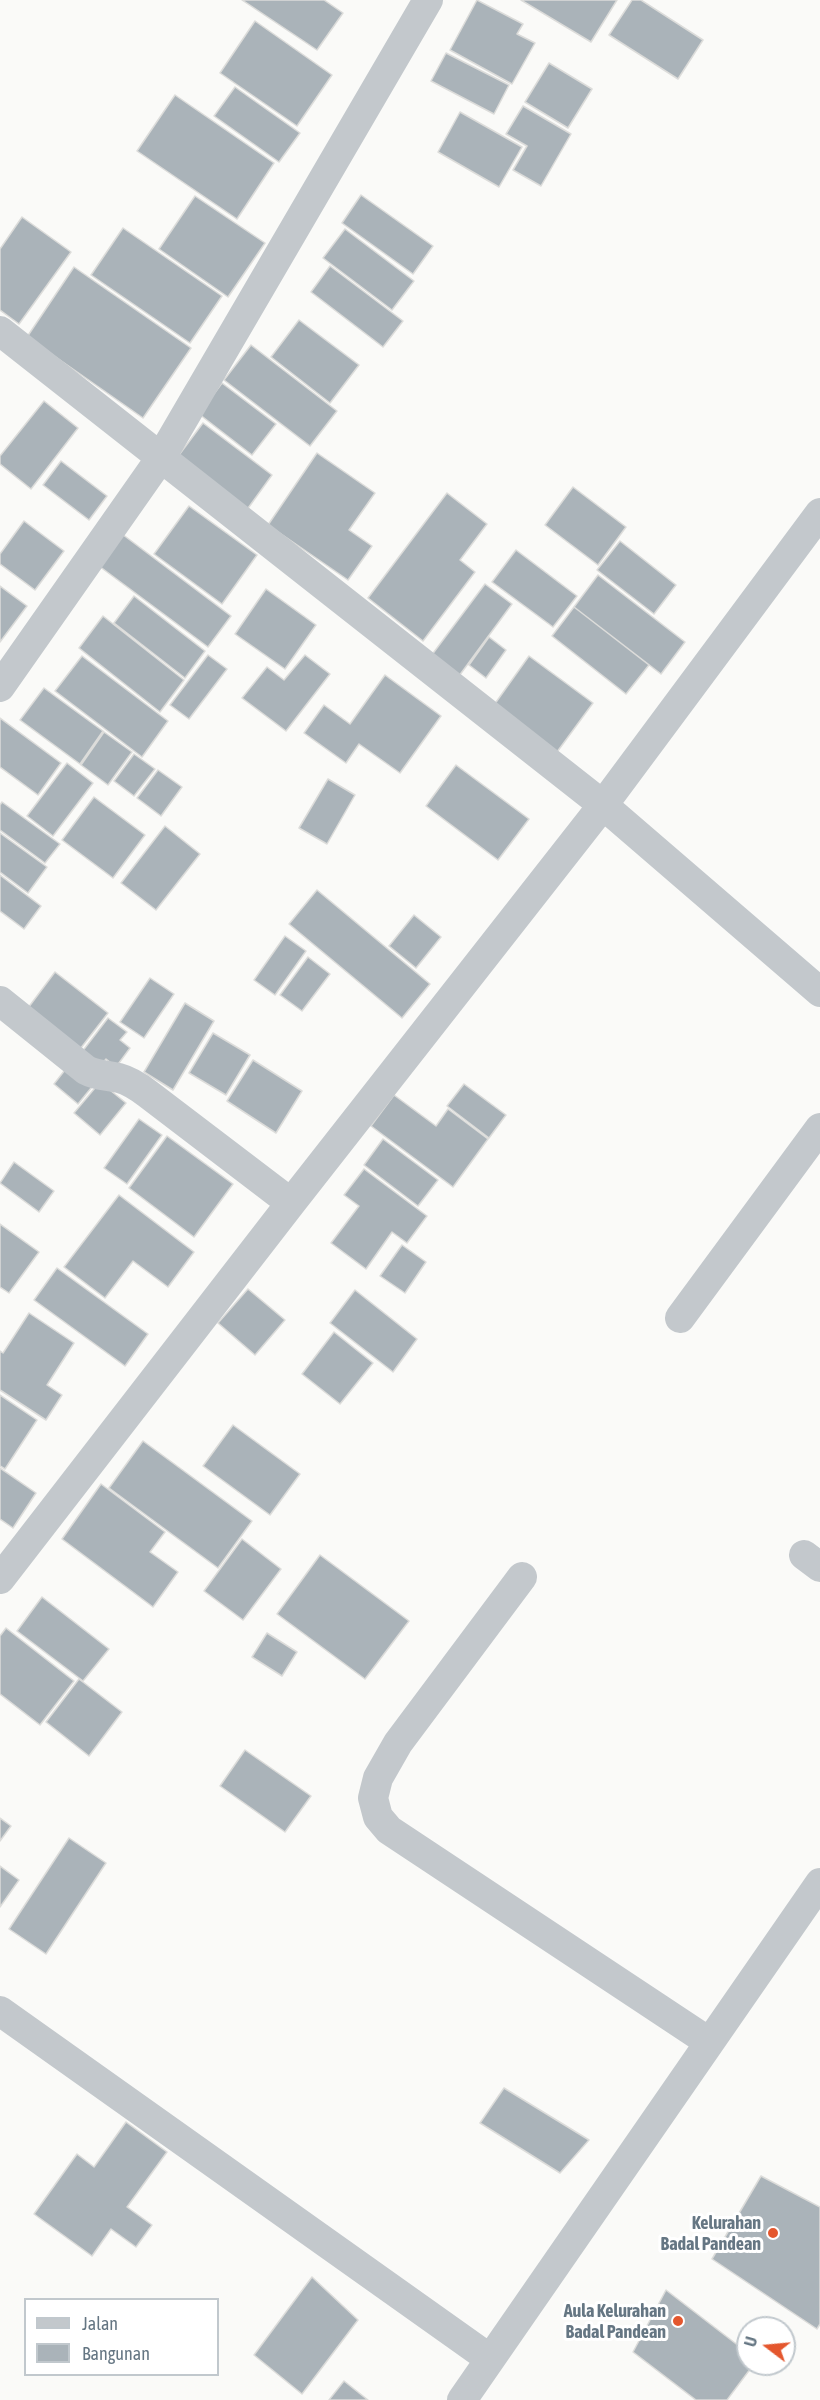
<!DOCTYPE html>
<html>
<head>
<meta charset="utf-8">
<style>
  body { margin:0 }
  #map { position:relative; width:820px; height:2400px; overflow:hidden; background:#fafaf8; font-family:"Asap Condensed",sans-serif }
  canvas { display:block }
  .legend { position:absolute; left:24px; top:2298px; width:195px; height:78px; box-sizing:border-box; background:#fff; border:2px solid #c1c8cd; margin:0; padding:8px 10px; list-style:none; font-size:18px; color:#657683 }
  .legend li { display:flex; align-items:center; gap:12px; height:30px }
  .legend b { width:30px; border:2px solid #c1c8cd }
  .north { position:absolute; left:736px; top:2316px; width:60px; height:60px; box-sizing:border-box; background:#fff; border:2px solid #c1c8cd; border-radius:50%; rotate:286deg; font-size:16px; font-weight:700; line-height:24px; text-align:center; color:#657683 }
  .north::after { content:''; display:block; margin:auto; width:21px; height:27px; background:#e4572e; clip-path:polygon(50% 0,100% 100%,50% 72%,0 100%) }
</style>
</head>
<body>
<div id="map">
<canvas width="820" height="2400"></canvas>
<ul class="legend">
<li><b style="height:8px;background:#c3c8cc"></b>Jalan</li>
<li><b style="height:16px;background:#aab3b9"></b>Bangunan</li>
</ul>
<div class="north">U</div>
</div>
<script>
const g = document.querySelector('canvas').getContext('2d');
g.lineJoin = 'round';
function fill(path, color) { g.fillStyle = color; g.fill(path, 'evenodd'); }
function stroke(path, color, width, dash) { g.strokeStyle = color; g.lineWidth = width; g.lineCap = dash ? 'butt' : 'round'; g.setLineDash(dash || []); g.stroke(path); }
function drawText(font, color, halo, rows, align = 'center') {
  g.font = font + ' "Asap Condensed",sans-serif'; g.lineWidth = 6; g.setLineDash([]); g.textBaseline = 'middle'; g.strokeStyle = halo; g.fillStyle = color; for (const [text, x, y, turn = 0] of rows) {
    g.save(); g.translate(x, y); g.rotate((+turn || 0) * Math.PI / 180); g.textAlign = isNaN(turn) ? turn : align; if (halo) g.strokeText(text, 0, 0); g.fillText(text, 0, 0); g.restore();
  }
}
const building = new Path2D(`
  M 242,0 L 324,0 L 343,13 L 317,50 Z
  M 477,0 L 523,24 L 517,34 L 535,43 L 512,84 L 450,50 Z
  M 521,0 L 617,0 L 591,42 Z
  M 632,0 L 641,0 L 703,40 L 678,79 L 609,35 Z
  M 255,21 L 332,75 L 297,126 L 220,73 Z
  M 446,53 L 509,85 L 494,114 L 431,81 Z
  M 549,63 L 592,89 L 568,128 L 525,102 Z
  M 235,87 L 300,133 L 279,162 L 214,116 Z
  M 175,95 L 274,163 L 237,219 L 137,151 Z
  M 523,106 L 571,134 L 541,186 L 513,170 L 527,146 L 506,134 Z
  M 460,112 L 522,147 L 499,187 L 438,152 Z
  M 361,195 L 433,246 L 413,274 L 342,223 Z
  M 195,196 L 265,243 L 228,297 L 159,249 Z
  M 22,217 L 71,252 L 19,324 L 0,310 L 0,249 Z
  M 123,228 L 222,296 L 190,343 L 91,275 Z
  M 345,229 L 414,281 L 392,310 L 323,258 Z
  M 330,266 L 403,321 L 383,347 L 311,292 Z
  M 74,267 L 191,348 L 143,418 L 27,337 Z
  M 299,320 L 359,365 L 330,403 L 271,357 Z
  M 251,345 L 337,411 L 310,446 L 224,380 Z
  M 222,383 L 276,424 L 252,455 L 199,414 Z
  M 44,401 L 78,428 L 31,489 L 0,464 L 0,456 Z
  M 203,423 L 272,475 L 246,511 L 176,459 Z
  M 317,453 L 375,493 L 349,530 L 372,546 L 348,580 L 268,525 Z
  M 61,461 L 107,496 L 89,520 L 43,485 Z
  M 573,487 L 626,527 L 598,565 L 545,525 Z
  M 447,493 L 487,524 L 460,560 L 475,572 L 423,641 L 368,598 Z
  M 189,506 L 257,555 L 222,604 L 154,554 Z
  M 24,521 L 64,551 L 35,590 L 0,564 L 0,554 Z
  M 122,534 L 231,616 L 208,647 L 99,566 Z
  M 620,541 L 676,585 L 654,614 L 597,570 Z
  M 516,550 L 577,596 L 553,627 L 492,582 Z
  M 598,575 L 685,642 L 661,674 L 574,607 Z
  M 485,584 L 512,604 L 459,676 L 431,656 Z
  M 0,586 L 27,606 L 0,642 Z
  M 266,589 L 316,625 L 285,669 L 235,634 Z
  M 134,596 L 205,651 L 185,678 L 114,623 Z
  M 574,607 L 649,665 L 626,694 L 552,636 Z
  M 103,616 L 184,680 L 160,712 L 79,648 Z
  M 489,637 L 506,650 L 486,678 L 469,665 Z
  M 208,655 L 227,669 L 189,719 L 170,705 Z
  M 305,655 L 330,674 L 286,731 L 242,698 L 267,667 L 284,680 Z
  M 82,656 L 168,721 L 142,757 L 55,691 Z
  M 529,656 L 593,703 L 557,752 L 494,705 Z
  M 385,675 L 441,716 L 400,773 L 359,744 L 346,763 L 304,733 L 324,705 L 350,724 Z
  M 44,688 L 103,731 L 80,764 L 20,720 Z
  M 0,718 L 61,763 L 38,795 L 0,767 Z
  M 104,732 L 132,752 L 108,785 L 81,765 Z
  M 134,754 L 155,769 L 134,796 L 114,781 Z
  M 67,763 L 93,783 L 53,836 L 27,816 Z
  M 456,765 L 529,819 L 498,860 L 426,806 Z
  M 158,770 L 182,787 L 161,816 L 137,798 Z
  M 328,779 L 355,795 L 327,844 L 299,828 Z
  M 94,797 L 145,835 L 113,878 L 62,840 Z
  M 2,802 L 60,844 L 45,863 L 0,830 L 0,805 Z
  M 165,826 L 200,854 L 156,910 L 121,883 Z
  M 0,833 L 47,867 L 28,893 L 0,872 Z
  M 0,875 L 41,906 L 24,929 L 0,911 Z
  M 317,890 L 430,984 L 402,1018 L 289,924 Z
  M 414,915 L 441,937 L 416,968 L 389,946 Z
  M 285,936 L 306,951 L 275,995 L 254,980 Z
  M 308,957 L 330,974 L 302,1011 L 280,995 Z
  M 55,972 L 108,1013 L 77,1053 L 25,1012 Z
  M 150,978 L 174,994 L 144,1038 L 120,1022 Z
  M 185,1003 L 214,1021 L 173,1090 L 144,1072 Z
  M 108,1018 L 127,1032 L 120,1040 L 130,1048 L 116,1067 L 106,1059 L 96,1072 L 78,1057 Z
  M 213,1033 L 250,1055 L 226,1095 L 189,1073 Z
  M 253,1060 L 302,1091 L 276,1133 L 227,1101 Z
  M 72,1061 L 96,1082 L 78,1104 L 54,1084 Z
  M 100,1082 L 126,1103 L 100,1135 L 74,1113 Z
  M 464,1084 L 506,1115 L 489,1138 L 447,1106 Z
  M 394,1095 L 436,1126 L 448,1109 L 488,1139 L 453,1187 L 371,1126 Z
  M 139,1119 L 162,1135 L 127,1184 L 104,1168 Z
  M 167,1136 L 233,1184 L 194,1237 L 129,1188 Z
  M 383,1139 L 438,1180 L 418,1206 L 364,1165 Z
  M 14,1162 L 54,1191 L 39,1212 L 0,1183 Z
  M 364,1169 L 427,1216 L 407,1243 L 392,1232 L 366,1269 L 331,1243 L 359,1206 L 344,1195 Z
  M 119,1195 L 194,1252 L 168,1287 L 133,1261 L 105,1298 L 64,1267 Z
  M 0,1224 L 39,1252 L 9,1293 L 0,1287 Z
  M 402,1245 L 426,1262 L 405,1293 L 380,1276 Z
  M 57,1268 L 148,1334 L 125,1366 L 34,1300 Z
  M 248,1289 L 285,1320 L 255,1355 L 218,1323 Z
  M 355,1290 L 417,1339 L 393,1372 L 330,1323 Z
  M 29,1313 L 74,1343 L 47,1385 L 62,1395 L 46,1420 L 0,1390 L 0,1351 L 3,1353 Z
  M 334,1332 L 373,1363 L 340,1404 L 302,1374 Z
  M 0,1395 L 37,1420 L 5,1469 L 0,1466 Z
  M 233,1425 L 300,1474 L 270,1515 L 203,1466 Z
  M 143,1441 L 252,1521 L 218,1568 L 109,1488 Z
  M 0,1468 L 36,1493 L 13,1528 L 0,1519 Z
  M 101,1484 L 165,1532 L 150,1552 L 178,1572 L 153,1607 L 62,1539 Z
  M 242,1539 L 281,1569 L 243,1620 L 204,1591 Z
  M 320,1555 L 409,1621 L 365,1679 L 277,1614 Z
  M 42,1597 L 109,1649 L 83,1681 L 17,1631 Z
  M 6,1628 L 74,1681 L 40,1725 L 0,1694 L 0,1636 Z
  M 267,1633 L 297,1652 L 282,1676 L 252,1657 Z
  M 79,1679 L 122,1712 L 89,1756 L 46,1722 Z
  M 245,1750 L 311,1796 L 285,1832 L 220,1786 Z
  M 0,1818 L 11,1826 L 0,1841 Z
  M 69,1838 L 106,1863 L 46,1954 L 9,1929 Z
  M 0,1866 L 19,1880 L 0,1907 Z
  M 504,2088 L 589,2140 L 560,2173 L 480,2123 Z
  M 126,2122 L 167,2152 L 127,2207 L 152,2225 L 136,2247 L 111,2229 L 92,2256 L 34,2214 L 77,2154 L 94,2167 Z
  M 761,2176 L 820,2207 L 820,2324 L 817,2329 L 712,2259 Z
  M 312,2277 L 358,2320 L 302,2394 L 254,2355 Z
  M 666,2290 L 748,2353 L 748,2364 L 754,2364 L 727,2400 L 696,2400 L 633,2352 Z
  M 344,2381 L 368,2400 L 329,2400 Z`);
const street = new Path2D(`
  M 0,331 L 603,805 L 820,992
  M 0,687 L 160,459 L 428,0
  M 0,1001 L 86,1070 C 97,1076 107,1075 119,1078 C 130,1081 139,1087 148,1094 L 291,1203
  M 680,1318 L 820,1128
  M 804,1555 L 820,1567
  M 522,1577 L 398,1743 L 378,1778 L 373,1798 L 378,1817 L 389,1830 L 709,2042
  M 0,1579 L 291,1203 L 603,805 L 820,513
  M 0,2011 L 490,2359
  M 462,2400 L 820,1883`);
const markers = [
  [773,2233,6,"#e4572e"],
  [678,2321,6,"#e4572e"]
];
const poiNames = [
  ["Kelurahan",761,2223],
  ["Badal Pandean",761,2244],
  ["Aula Kelurahan",666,2311],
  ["Badal Pandean",666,2332]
];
fill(building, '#aab3b9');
stroke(building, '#dcdcda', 1.5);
stroke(street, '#c3c8cc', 30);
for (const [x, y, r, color] of markers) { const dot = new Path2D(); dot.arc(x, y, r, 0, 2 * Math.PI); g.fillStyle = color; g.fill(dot); stroke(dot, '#fff', 2); }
drawText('bold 18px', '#657683', '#fff', poiNames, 'right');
</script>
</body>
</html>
